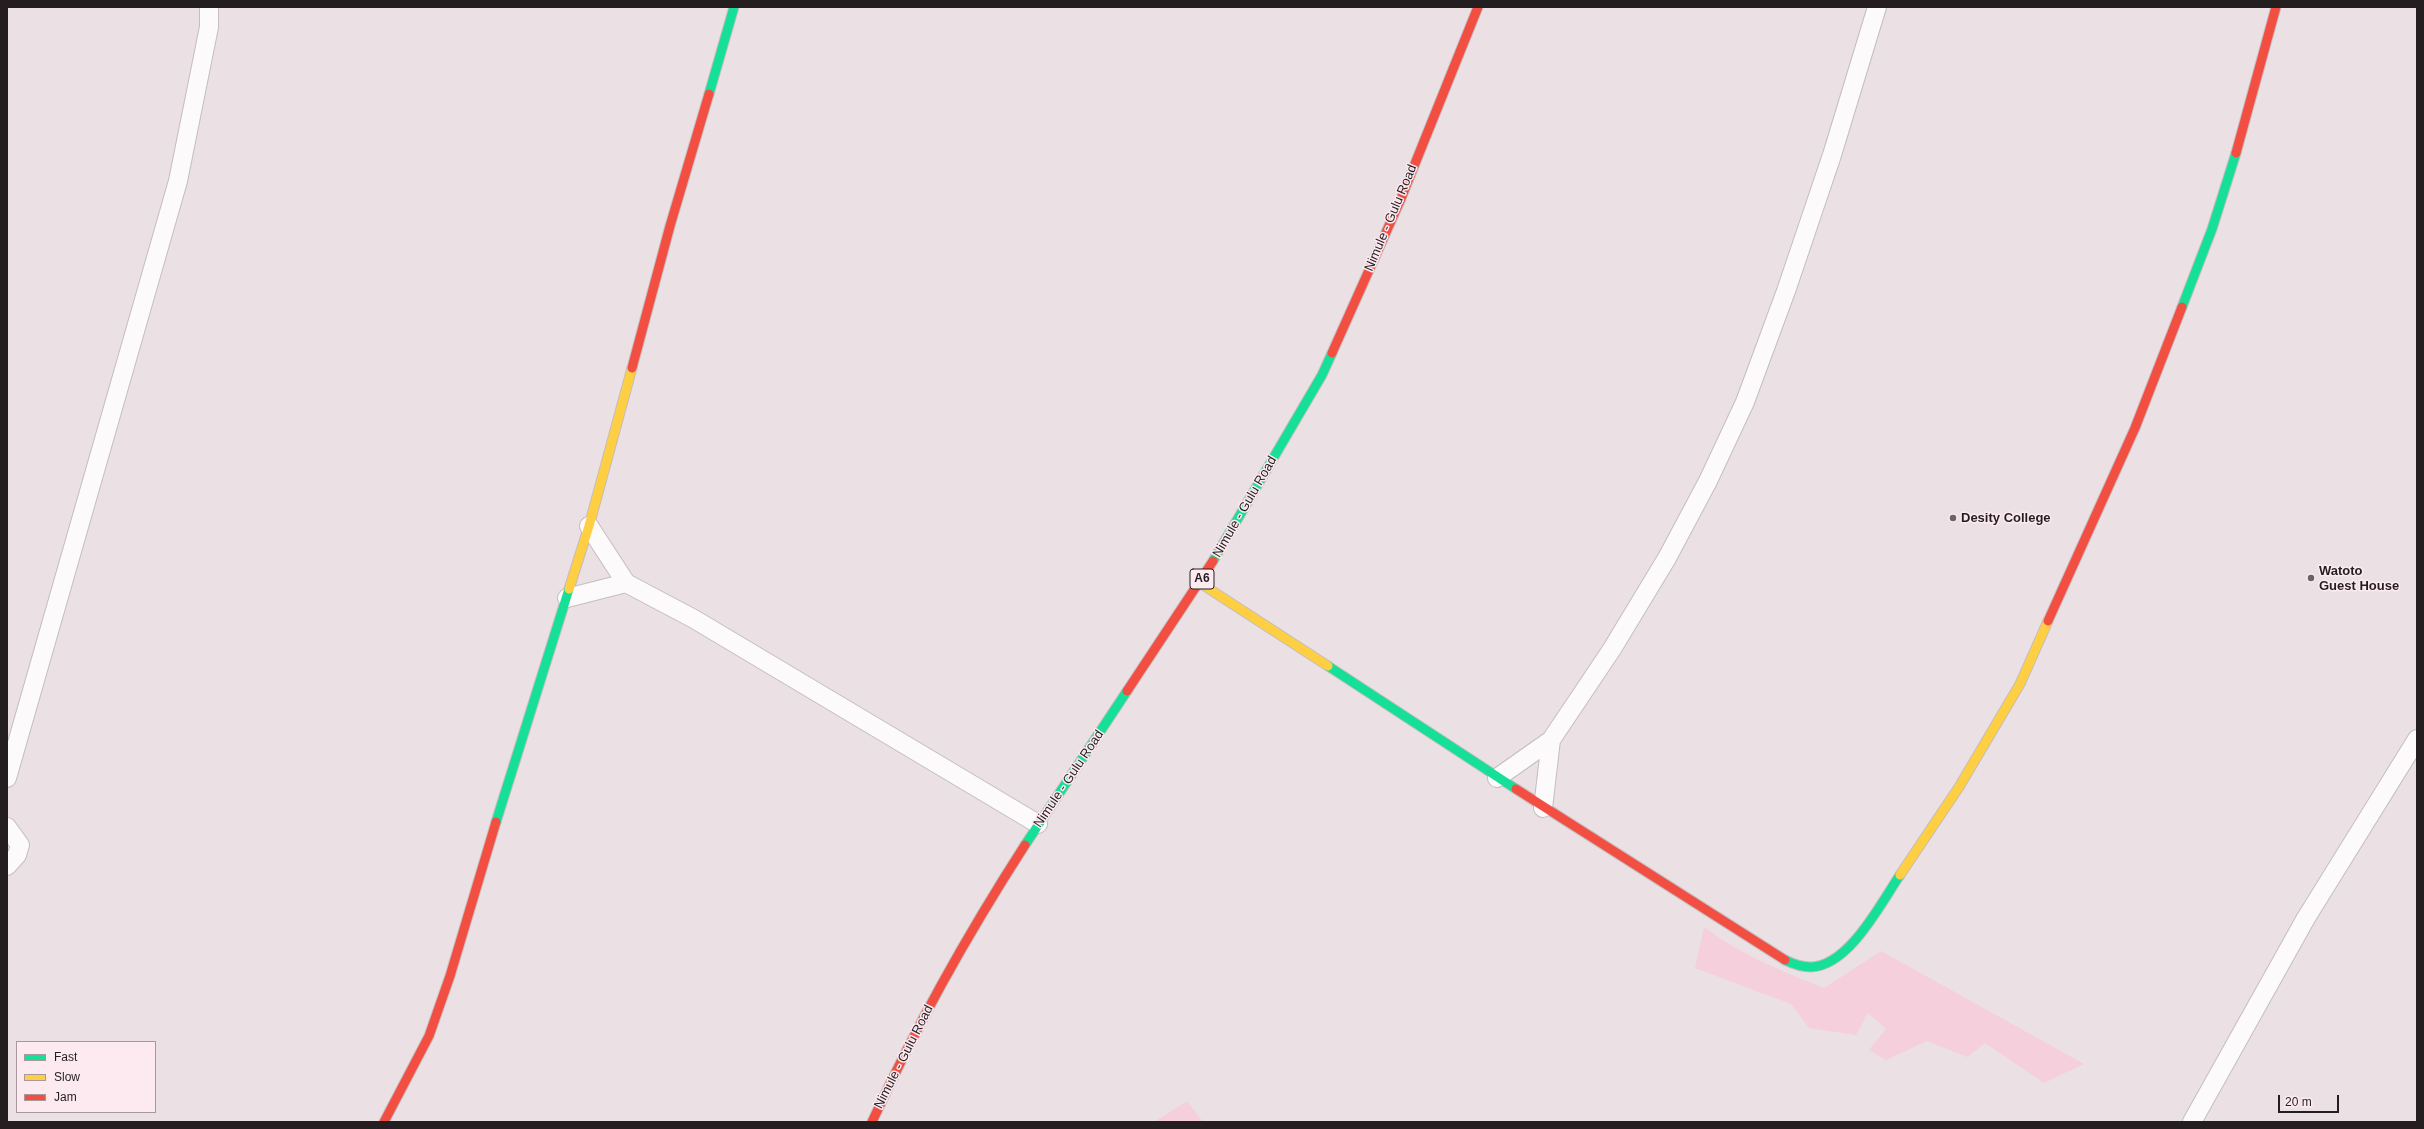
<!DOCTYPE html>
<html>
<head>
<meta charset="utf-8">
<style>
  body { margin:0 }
  #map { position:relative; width:2424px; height:1129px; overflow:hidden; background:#ebe1e4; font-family:Helvetica,sans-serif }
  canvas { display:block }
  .frame { position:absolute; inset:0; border:8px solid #241e20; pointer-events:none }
  .legend { position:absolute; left:16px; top:1041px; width:140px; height:72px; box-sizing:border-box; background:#fceaf0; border:1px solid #a6989d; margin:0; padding:5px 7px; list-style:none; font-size:12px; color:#241e20 }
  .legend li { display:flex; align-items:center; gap:8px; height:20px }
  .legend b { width:20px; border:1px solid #a6989d }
  .scale { position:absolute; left:2278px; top:1095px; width:61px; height:18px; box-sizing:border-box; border:2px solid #241e20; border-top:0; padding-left:5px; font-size:12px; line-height:14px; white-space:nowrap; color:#241e20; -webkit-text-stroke:3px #fceaf0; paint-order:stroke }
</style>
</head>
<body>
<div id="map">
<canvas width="2424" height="1129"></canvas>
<div class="frame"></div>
<ul class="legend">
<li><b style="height:5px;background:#16e098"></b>Fast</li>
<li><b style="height:5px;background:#ffcf43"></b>Slow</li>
<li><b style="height:5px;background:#f24e42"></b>Jam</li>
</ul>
<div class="scale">20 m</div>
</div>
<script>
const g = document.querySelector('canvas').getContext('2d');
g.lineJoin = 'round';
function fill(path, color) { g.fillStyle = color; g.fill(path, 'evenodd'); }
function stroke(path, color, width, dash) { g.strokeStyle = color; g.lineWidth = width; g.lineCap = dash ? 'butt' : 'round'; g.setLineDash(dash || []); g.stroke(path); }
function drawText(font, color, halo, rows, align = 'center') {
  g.font = font + ' Helvetica,sans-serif'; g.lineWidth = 3; g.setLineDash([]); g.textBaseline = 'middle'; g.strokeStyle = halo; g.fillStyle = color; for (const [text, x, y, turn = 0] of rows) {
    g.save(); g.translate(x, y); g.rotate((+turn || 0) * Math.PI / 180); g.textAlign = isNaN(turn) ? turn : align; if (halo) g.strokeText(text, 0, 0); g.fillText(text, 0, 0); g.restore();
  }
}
const green = new Path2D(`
  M 1704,927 C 1741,955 1782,971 1824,988 L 1881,951 L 2084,1064 L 2044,1083 L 1985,1043 L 1967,1057 L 1927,1041 L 1886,1060 L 1869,1050 L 1886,1029 L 1868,1013 L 1856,1035 L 1809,1028 L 1791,1004 L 1695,968 Z
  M 1187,1101 L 1203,1122 L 1154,1122 Z`);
const street = new Path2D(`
  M 589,526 L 626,583 L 694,619 L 1038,824
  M 567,598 L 626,583
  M 7,778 L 178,181 L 209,27 L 209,7
  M 1497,778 L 1551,740 L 1612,649 L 1667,558 L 1708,481 L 1745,402 L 1786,291 L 1832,155 L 1877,7
  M 1543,808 L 1551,740
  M 7,827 L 20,845 L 17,855 L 7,866
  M 2192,1122 L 2306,918 L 2417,739`);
const fast = new Path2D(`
  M 709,94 L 734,7
  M 2182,307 L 2212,229 L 2236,153
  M 1213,561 L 1322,375 L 1332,353
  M 1328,666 L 1516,789
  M 496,822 L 569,589
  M 1025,845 L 1127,691
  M 1785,960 C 1793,964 1801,967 1811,967 C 1849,966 1881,903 1900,875`);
const slow = new Path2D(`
  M 1200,583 L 1328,666
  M 569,589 L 589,526 L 632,368
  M 1900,875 L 1959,787 L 2020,684 L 2048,621`);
const jam = new Path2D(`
  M 2236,153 L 2276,7
  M 1332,353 L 1400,201 L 1478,7
  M 632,368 L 670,226 L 709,94
  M 2048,621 L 2135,428 L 2182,307
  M 1127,691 L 1213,561
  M 1516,789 L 1785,960
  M 384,1122 L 429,1036 L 450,976 L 496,822
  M 872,1122 C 917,1024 967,935 1025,845`);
const markers = [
  [1953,518,4,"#6a6265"],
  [2311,578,4,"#6a6265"]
];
const shields = [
  [1202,579,24]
];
const shieldNames = [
  ["A6",1202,579]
];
const streetNames = [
  ["Nimule - Gulu Road",1391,218,-67],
  ["Nimule - Gulu Road",1245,507,-60],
  ["Nimule - Gulu Road",1069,779,-56],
  ["Nimule - Gulu Road",904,1057,-63]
];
const poiNames = [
  ["Desity College",1961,518],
  ["Watoto",2319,571],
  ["Guest House",2319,586]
];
fill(green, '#f5cfdb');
stroke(street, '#c4bdbf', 20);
stroke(fast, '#c4bdbf', 11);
stroke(slow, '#c4bdbf', 11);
stroke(jam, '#c4bdbf', 11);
stroke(street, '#fcfafb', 18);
stroke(fast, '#16e098', 9);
stroke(slow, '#ffcf43', 9);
stroke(jam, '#f24e42', 9);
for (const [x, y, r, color] of markers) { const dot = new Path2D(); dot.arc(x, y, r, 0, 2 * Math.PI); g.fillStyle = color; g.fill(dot); stroke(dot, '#fceaf0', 1.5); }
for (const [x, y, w] of shields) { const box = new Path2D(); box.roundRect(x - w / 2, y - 10, w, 20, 3); g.fillStyle = '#fceaf0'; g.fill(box); stroke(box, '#241e20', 1); }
drawText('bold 12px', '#241e20', null, shieldNames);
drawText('13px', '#241e20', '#fceaf0', streetNames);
drawText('bold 13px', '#241e20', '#fceaf0', poiNames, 'left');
</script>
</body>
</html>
